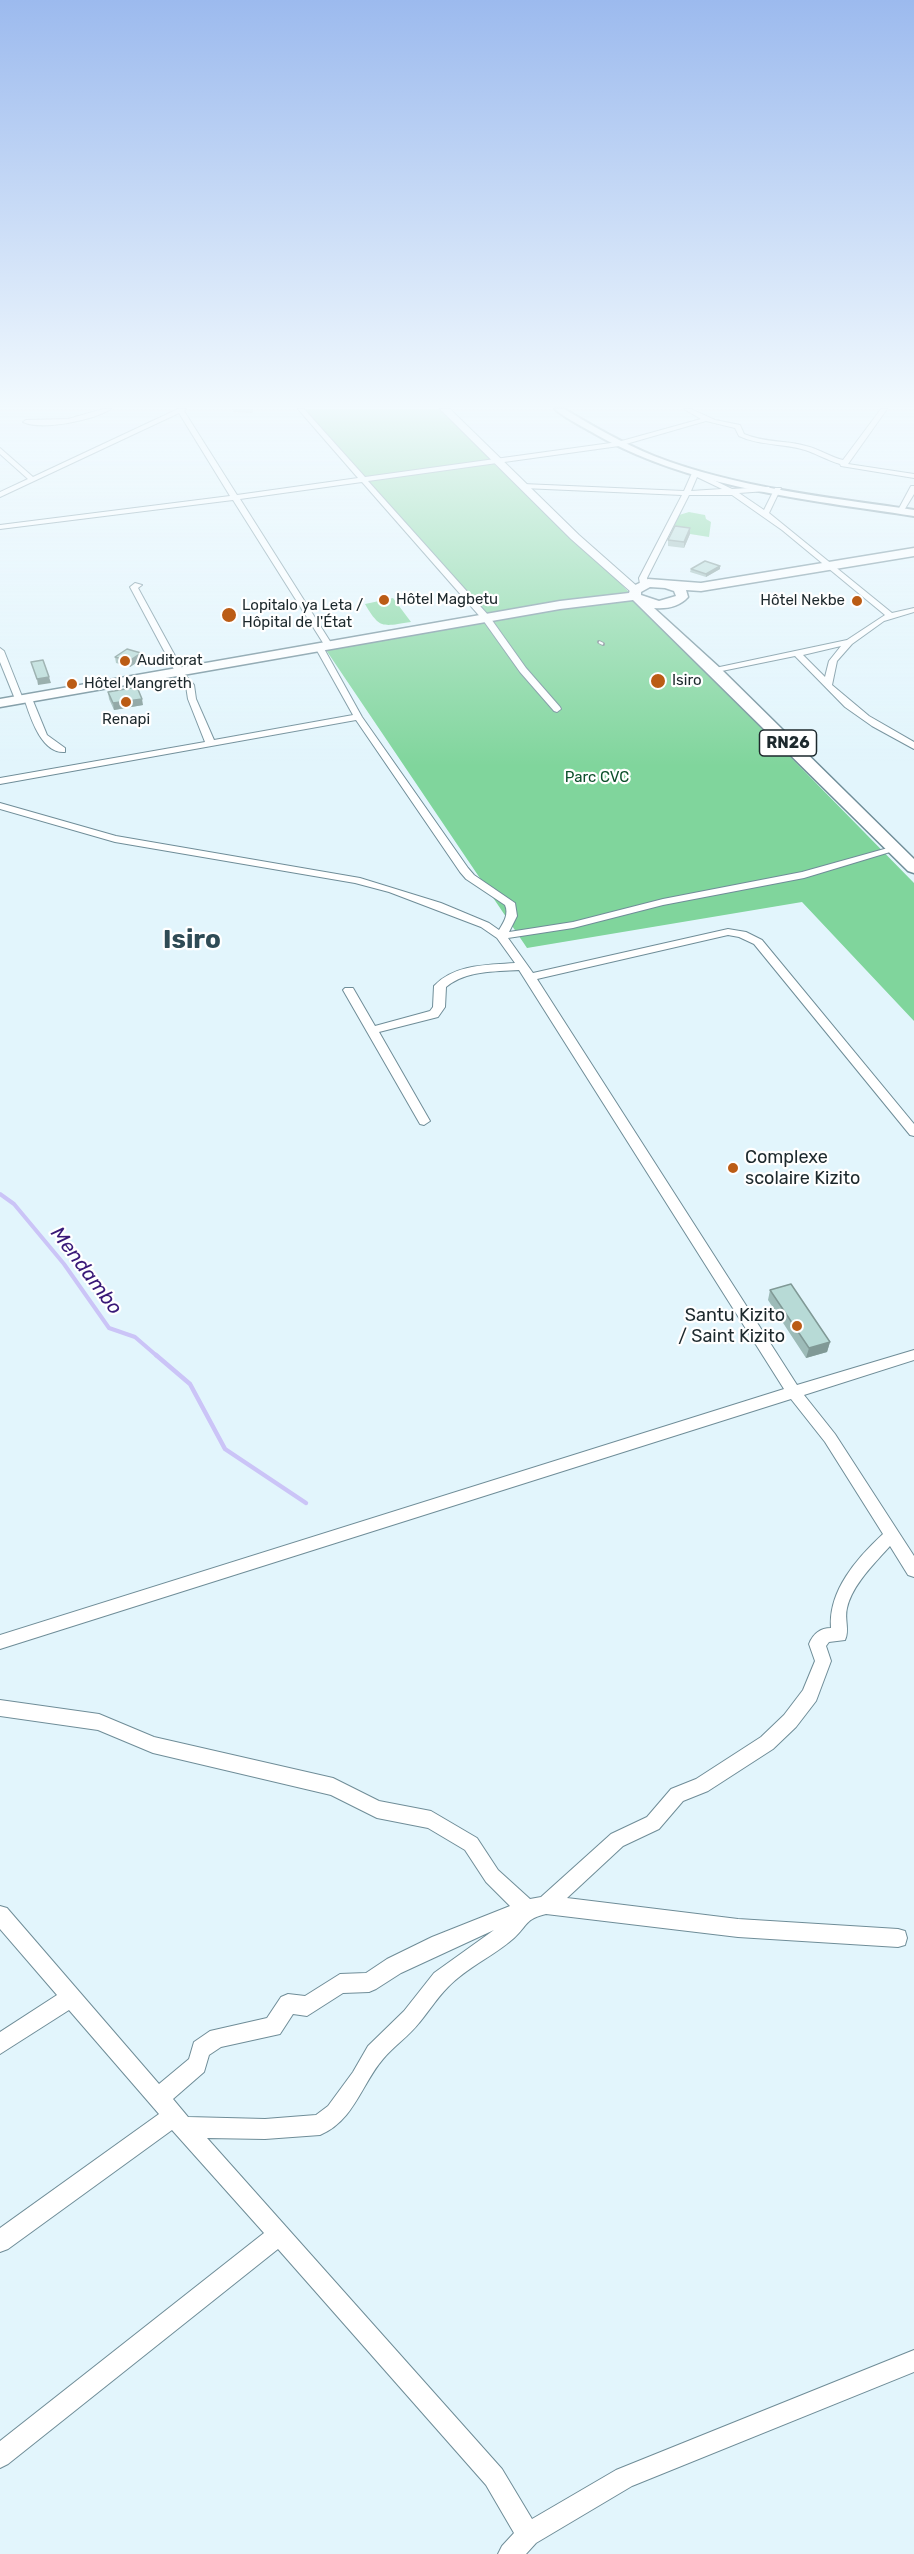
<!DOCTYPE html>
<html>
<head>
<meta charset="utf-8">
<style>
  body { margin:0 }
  canvas { display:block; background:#e2f5fc }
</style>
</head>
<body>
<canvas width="914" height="2554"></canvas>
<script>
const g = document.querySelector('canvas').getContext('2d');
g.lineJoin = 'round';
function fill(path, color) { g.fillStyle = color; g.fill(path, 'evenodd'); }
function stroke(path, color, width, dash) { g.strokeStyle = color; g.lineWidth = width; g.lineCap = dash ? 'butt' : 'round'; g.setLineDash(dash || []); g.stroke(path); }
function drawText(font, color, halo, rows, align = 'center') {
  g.font = font + ' Rubik,sans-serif'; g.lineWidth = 4.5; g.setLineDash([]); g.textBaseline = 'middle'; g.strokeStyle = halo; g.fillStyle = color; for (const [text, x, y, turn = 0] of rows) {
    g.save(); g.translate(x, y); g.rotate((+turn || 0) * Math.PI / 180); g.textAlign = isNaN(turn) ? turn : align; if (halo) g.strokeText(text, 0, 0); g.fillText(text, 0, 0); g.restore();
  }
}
const green = new Path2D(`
  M 301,409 L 444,409 L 459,422 L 496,466 L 523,486 L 572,534 L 914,883 L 914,1021 L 802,902 L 527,948 L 322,644 L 485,618 L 369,488 L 371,478 L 360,475 Z
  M 689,512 L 705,515 L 706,519 L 711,522 L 709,537 L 671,531 L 679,515 Z
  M 393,598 L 411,622 C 383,626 380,630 365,604 Z`);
const streamFar1 = new Path2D(`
  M 0,1194 L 14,1204 L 64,1264 L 109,1328 L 135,1337 L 157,1356`);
const stream = new Path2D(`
  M 156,1355 L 190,1384 L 225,1449 L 306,1503`);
const minor = new Path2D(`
  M 103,409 L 111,409 C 94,420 42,431 23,422 L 26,420 L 68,419 Z
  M 178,409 L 186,409 L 184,411 L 237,495 L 358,478 L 298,409 L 304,409 L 365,477 L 618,442 L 701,419 L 684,409 L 691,409 L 715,420 L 740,425 L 744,434 C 764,443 786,440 806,446 C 819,449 830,457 843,460 L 881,409 L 887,409 L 848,464 L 914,474 L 914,478 L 841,466 L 840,464 C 827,460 817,454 805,450 C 783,443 760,446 739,436 L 735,428 L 706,421 L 619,446 L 368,481 L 489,616 L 526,668 L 560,707 L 561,709 L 557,712 L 554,711 L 520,672 L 483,620 L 362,482 L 240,499 L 333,646 L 329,649 L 325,646 L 233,500 L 0,529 L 0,525 L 230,496 L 179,413 L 0,497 L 0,492 L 28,479 L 0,454 L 0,448 L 33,477 Z
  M 695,471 L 732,489 L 769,487 L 770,489 L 766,491 L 739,493 L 764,510 L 775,488 L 781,488 L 769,513 L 892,613 L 914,608 L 914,612 L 884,621 L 852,644 L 837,661 L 832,685 L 869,716 L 914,742 L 914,749 L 872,726 L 845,707 L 795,656 L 712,673 L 712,669 L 715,668 L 847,640 L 885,615 L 782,530 L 732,495 L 689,495 L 647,578 L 648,584 L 644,586 L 640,584 L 639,578 L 682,495 L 523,488 L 519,486 L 523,484 L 684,491 L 692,473 ZM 697,477 L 722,489 L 691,491 ZM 841,646 L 829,661 L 825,677 L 803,655 Z
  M 911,486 L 914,486 L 914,494 L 903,512 L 897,512 Z
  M 135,583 L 142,585 L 138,588 L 186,676 L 194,685 L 196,699 L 214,740 L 353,715 L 315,647 L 322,645 L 362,717 L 468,868 L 474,875 L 515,903 L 517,916 L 509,932 L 573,922 L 663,899 L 802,872 L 895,846 L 900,849 L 804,878 L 663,905 L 573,928 L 508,938 L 533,973 L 728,929 L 746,932 L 762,940 L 914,1124 L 914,1136 L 910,1135 L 754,944 L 739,937 L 728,935 L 537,979 L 797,1385 L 914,1350 L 914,1360 L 804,1395 L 835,1434 L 914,1556 L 914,1577 L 908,1575 L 890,1546 C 875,1563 852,1585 847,1608 C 844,1619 850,1630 845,1640 L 829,1642 L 826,1646 L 831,1661 L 816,1701 L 796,1727 L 773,1749 L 708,1791 L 683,1801 L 659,1829 L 623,1846 L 567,1898 L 738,1919 L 898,1929 L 905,1931 L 907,1938 L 905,1945 L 898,1947 L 738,1937 L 546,1914 C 525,1919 528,1925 514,1938 C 494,1956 467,1967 448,1987 C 437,1998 429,2011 419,2023 C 409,2036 394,2046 383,2059 C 362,2083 354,2121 320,2135 L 265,2139 L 207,2138 L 502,2469 L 532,2519 L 616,2470 L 914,2350 L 914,2372 L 632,2486 L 536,2543 L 526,2554 L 498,2554 L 502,2546 L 514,2533 L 486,2485 L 278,2249 L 8,2464 L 0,2468 L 0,2441 L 264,2233 L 172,2130 L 8,2249 L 0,2252 L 0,2228 L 159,2114 L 69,2010 L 0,2054 L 0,2032 L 57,1995 L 0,1929 L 0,1906 L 7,1908 L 159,2084 L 189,2059 L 194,2042 L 210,2031 L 267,2018 L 281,1997 L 288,1994 L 305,1996 L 340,1974 L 366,1973 L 387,1959 L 432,1937 L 510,1906 L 486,1882 L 465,1850 L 428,1828 L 377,1818 L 331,1795 L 153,1753 L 98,1730 L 0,1716 L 0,1700 L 99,1714 L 154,1737 L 333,1778 L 379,1801 L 431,1811 L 477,1838 L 498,1870 L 530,1899 L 541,1897 L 611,1834 L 647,1817 L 671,1789 L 696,1779 L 761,1737 L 784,1715 L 803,1690 L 815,1661 L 809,1644 C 813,1634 820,1628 831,1628 C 828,1591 857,1558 883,1534 L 825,1442 L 791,1399 L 0,1649 L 0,1635 L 784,1389 L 519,970 C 493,972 467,970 446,987 L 445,1007 L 438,1017 L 379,1032 L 430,1121 L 424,1125 L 420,1124 L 343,990 L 345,988 L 353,988 L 375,1026 L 430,1011 L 433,1007 L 434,986 C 454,964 488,965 515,963 L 497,938 L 481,927 L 389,892 L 355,883 L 115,842 L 0,809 L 0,803 L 116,836 L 360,878 L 441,903 L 489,923 L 499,930 C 504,922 509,914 505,905 L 466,879 L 460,872 L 356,720 L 0,784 L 0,778 L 205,742 L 188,699 L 186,686 L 178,677 L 130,587 ZM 494,1930 L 434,1973 L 404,2011 L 368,2046 L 353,2072 L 328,2106 L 316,2115 L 265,2119 L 188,2117 L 173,2099 L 204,2072 L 209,2055 L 221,2047 L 280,2034 L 293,2014 L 307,2016 L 343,1993 L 369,1992 L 376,1989 L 401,1973 Z
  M 0,648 L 4,651 L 23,699 L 22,701 L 15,699 L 0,662 Z
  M 25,696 L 31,696 L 47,735 L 65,748 L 65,752 C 41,754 30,716 24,698 Z`);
const tertiary = new Path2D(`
  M 555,409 L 564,409 C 593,426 622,443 654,456 C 736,488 827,497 914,510 L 914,516 C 804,499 687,488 590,431 C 578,424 565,418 555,409 Z`);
const secondary = new Path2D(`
  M 440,409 L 450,409 L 579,535 L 639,588 L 639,592 L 631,592 L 571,539 Z`);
const primary = new Path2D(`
  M 914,548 L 914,556 L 701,591 L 686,590 L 688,597 C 679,607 667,609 654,608 L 720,668 L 914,859 L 914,873 L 908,871 L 633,600 L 560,609 L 0,707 L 0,699 L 560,601 L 629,593 L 631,587 L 648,579 L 701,583 ZM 650,587 L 665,588 L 674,591 L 676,596 L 659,601 L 641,595 L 641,592 Z`);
const rail = new Path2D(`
  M 599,642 L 603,644`);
const wall = new Path2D(`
  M 232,409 L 254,409 L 252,413 L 233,412 Z
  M 690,534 L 684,548 L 668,546 L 668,540 Z
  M 691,569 L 720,569 L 706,577 L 690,572 Z
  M 115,657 L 142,659 L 130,667 L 116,663 Z
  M 108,692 L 143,705 L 114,710 L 109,699 Z
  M 770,1290 L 830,1342 L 827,1352 L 806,1358 L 768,1300 Z`);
const shadedWall = new Path2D(`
  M 690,528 L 690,534 L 684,548 L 684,542 Z
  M 720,566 L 720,569 L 706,577 L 706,574 Z
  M 141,653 L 142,659 L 130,667 L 129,661 Z
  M 49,677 L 51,683 L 38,685 L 37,679 Z
  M 142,699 L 143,705 L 114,710 L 113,703 Z
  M 830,1342 L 827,1352 L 806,1358 L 809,1348 Z`);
const building = new Path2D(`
  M 675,526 L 690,528 L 684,542 L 668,540 Z
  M 705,561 L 720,566 L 706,574 L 691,569 Z
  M 127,649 L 141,653 L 129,661 L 115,657 Z
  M 43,660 L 49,677 L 37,679 L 31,662 Z
  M 137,687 L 142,699 L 113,703 L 108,692 Z
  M 791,1284 L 830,1342 L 809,1348 L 770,1290 Z`);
const markers = [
  [384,600,6,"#bb5c15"],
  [857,601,6,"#bb5c15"],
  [229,615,8,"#bb5c15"],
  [125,661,6,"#bb5c15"],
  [658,681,8,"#bb5c15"],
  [72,684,6,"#bb5c15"],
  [126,702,6,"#bb5c15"],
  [733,1168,6,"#bb5c15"],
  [797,1326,6,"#bb5c15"]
];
const farPoinames = [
  ["Hôtel Magbetu",396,600],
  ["Hôtel Nekbe",845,601,"right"],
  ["Lopitalo ya Leta /",242,606],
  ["Hôpital de l'État",242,623],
  ["Auditorat",137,661],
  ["Isiro",672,681],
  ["Hôtel Mangreth",84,684],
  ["Renapi",126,720,"center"]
];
const farParknames = [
  ["Parc CVC",597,778]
];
const shields = [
  [788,743,57]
];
const shieldNames = [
  ["RN26",788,743]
];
const poiNames = [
  ["Complexe",745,1158],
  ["scolaire Kizito",745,1179],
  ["Santu Kizito",785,1316,"right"],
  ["/ Saint Kizito",785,1337,"right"]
];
const waterNames = [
  ["Mendambo",86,1271,53]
];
const farTownnames = [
  ["Isiro",192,940]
];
fill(green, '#80d59c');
stroke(streamFar1, '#cbc4f7', 4);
stroke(stream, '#cbc4f7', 4.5);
stroke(minor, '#6f8d98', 2);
stroke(tertiary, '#6f8d98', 4);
stroke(secondary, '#6f8d98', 2);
stroke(primary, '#6f8d98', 3);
fill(minor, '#fff');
fill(tertiary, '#fff');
fill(secondary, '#fff');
fill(primary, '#fff');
stroke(rail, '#75858a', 4);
stroke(rail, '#fff', 2, [6]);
fill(wall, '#9dbbb8');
fill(shadedWall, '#809996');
fill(building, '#b7dad6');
stroke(building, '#809996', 1.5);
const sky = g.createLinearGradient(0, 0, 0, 766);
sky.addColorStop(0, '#9cbaee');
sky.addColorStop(0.53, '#f2fafe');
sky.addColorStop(1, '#f2fafe00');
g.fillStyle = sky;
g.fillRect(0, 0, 914, 766);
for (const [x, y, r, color] of markers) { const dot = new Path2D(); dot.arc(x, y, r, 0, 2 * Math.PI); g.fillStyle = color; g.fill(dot); stroke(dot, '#fff', 2); }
drawText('15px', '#1d292d', '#fff', farPoinames, 'left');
drawText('15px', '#0d502b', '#fff', farParknames);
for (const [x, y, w] of shields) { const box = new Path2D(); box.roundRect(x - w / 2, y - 13, w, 26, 4.5); g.fillStyle = '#fff'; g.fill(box); stroke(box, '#1d292d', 1.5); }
drawText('bold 16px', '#1d292d', null, shieldNames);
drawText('18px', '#1d292d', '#fff', poiNames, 'left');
drawText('italic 20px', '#381877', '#fff', waterNames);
drawText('bold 26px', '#2f4b55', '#fff', farTownnames);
</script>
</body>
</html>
